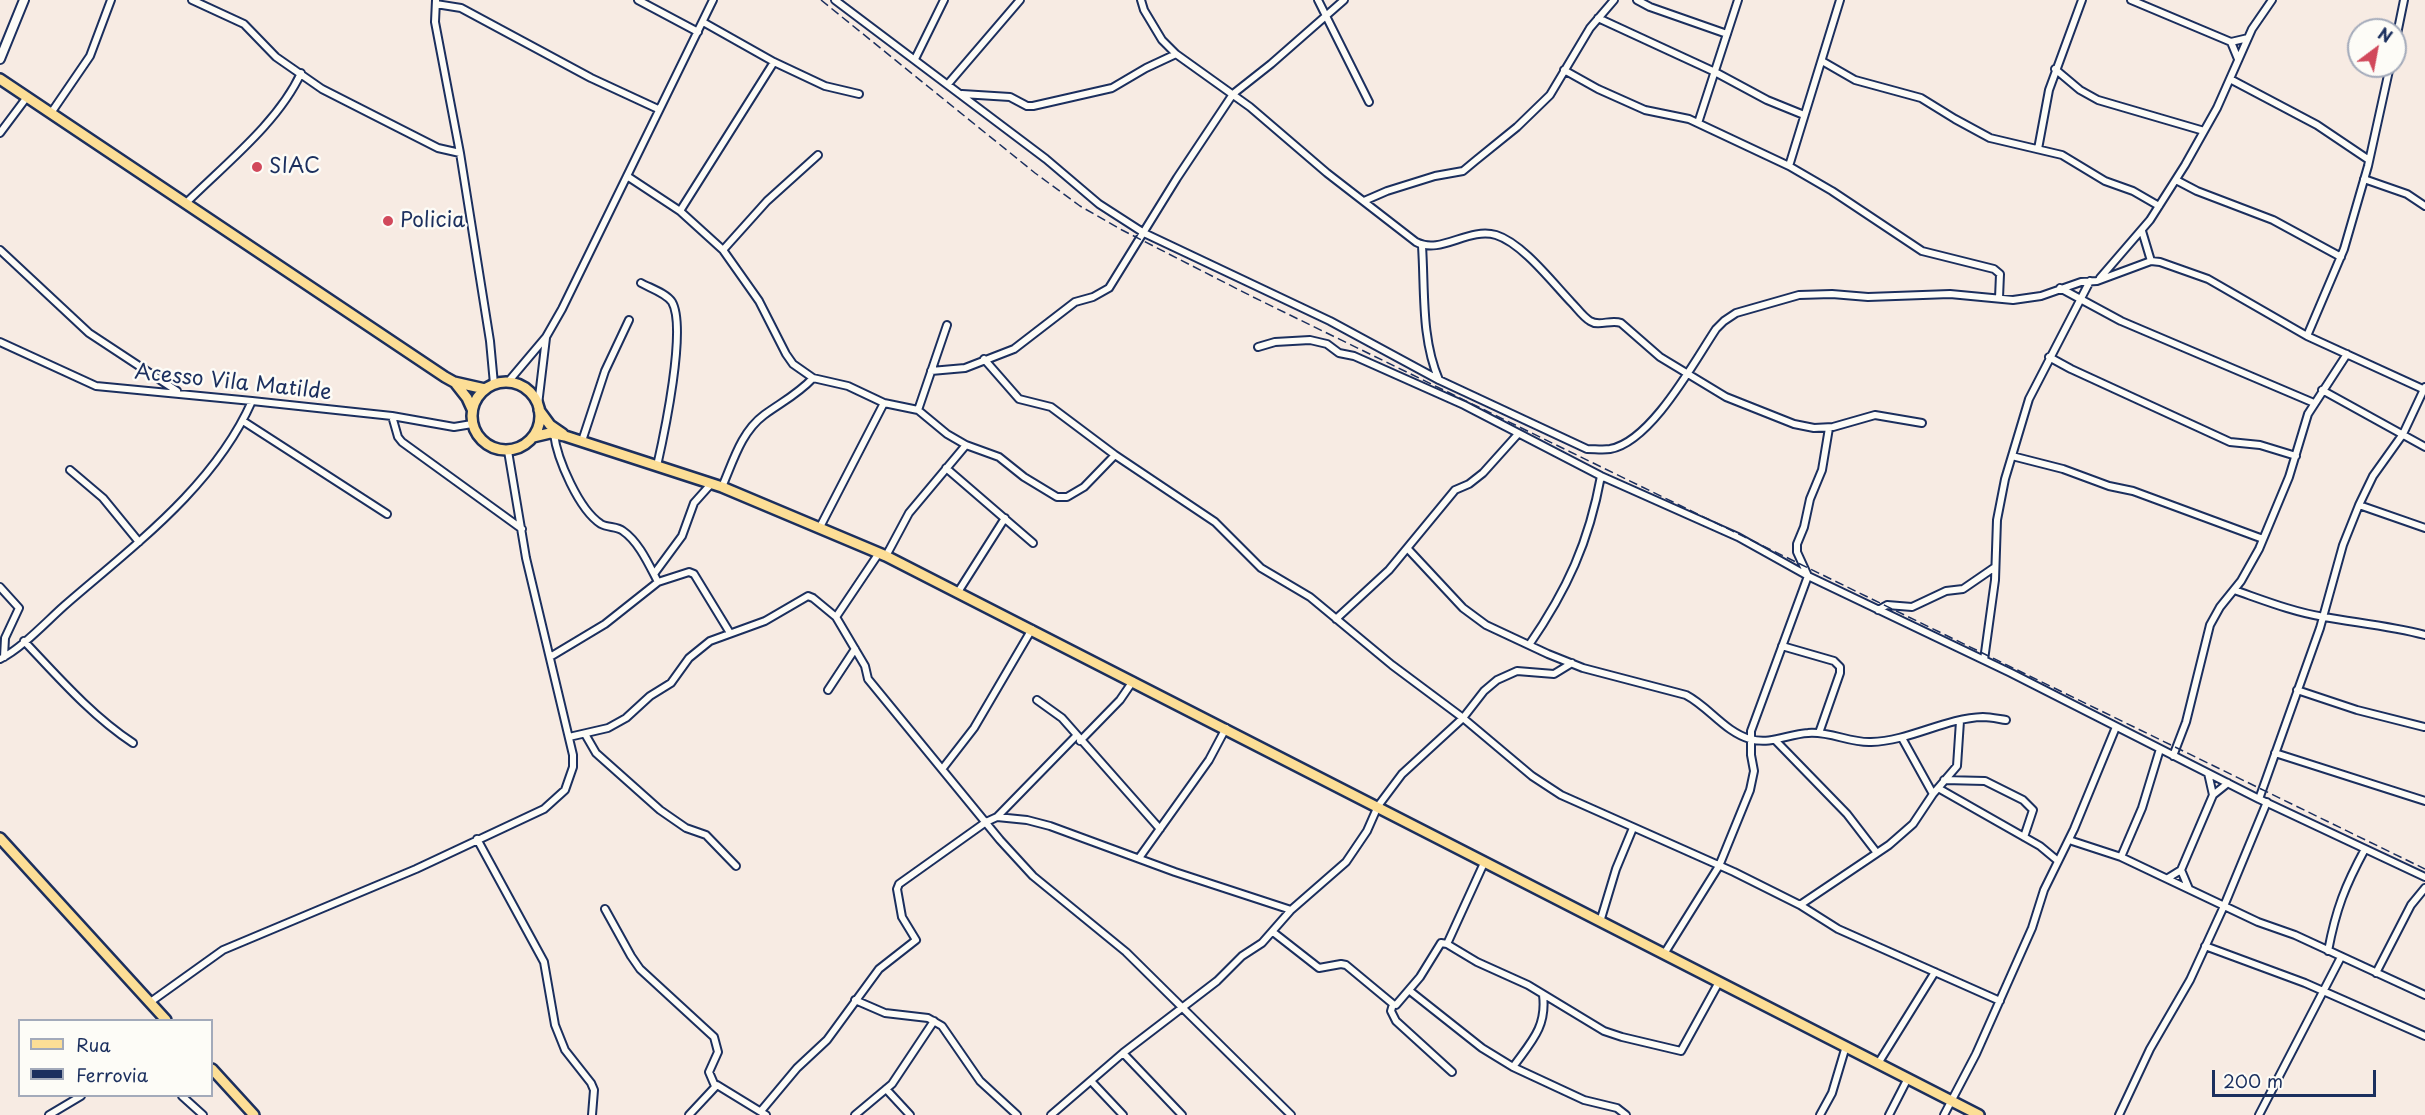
<!DOCTYPE html>
<html>
<head>
<meta charset="utf-8">
<style>
  body { margin:0 }
  #map { position:relative; width:2425px; height:1115px; overflow:hidden; background:#f7ebe3; font-family:"Playpen Sans",sans-serif }
  canvas { display:block }
  .legend { position:absolute; left:18px; top:1019px; width:195px; height:78px; box-sizing:border-box; background:#fdfcf7; border:2px solid #a3aaba; margin:0; padding:8px 10px; list-style:none; font-size:18px; color:#1b2f5e }
  .legend li { display:flex; align-items:center; gap:12px; height:30px }
  .legend b { width:30px; border:2px solid #a3aaba }
  .north { position:absolute; left:2347px; top:18px; width:60px; height:60px; box-sizing:border-box; background:#fdfcf7; border:2px solid #a3aaba; border-radius:50%; rotate:32deg; font-size:16px; font-weight:700; line-height:24px; text-align:center; color:#1b2f5e }
  .north::after { content:''; display:block; margin:auto; width:21px; height:27px; background:#d1495b; clip-path:polygon(50% 0,100% 100%,50% 72%,0 100%) }
  .scale { position:absolute; left:2212px; top:1070px; width:164px; height:27px; box-sizing:border-box; border:3px solid #1b2f5e; border-top:0; padding-left:8px; font-size:18px; line-height:21px; white-space:nowrap; color:#1b2f5e; -webkit-text-stroke:4px #fdfcf7; paint-order:stroke }
</style>
</head>
<body>
<div id="map">
<canvas width="2425" height="1115"></canvas>
<ul class="legend">
<li><b style="height:8px;background:#fcde96"></b>Rua</li>
<li><b style="height:8px;background:#1b2f5e"></b>Ferrovia</li>
</ul>
<div class="north">N</div>
<div class="scale">200 m</div>
</div>
<script>
const g = document.querySelector('canvas').getContext('2d');
g.lineJoin = 'round';
function stroke(path, color, width, dash) { g.strokeStyle = color; g.lineWidth = width; g.lineCap = dash ? 'butt' : 'round'; g.setLineDash(dash || []); g.stroke(path); }
function drawText(font, color, halo, rows, align = 'center') {
  g.font = font + ' "Playpen Sans",sans-serif'; g.lineWidth = 5; g.setLineDash([]); g.textBaseline = 'middle'; g.strokeStyle = halo; g.fillStyle = color; for (const [text, x, y, turn = 0] of rows) {
    g.save(); g.translate(x, y); g.rotate((+turn || 0) * Math.PI / 180); g.textAlign = isNaN(turn) ? turn : align; if (halo) g.strokeText(text, 0, 0); g.fillText(text, 0, 0); g.restore();
  }
}
const minor = new Path2D(`
  M 192,0 L 244,24 L 276,57 L 322,89 L 438,148 L 460,153
  M 436,0 L 435,22 L 460,153 L 490,341 L 494,384
  M 638,0 L 698,32
  M 835,0 L 1046,159 L 1099,204 L 1144,233 L 1330,321 L 1439,380 L 1587,449 C 1595,449 1603,450 1610,449 C 1651,442 1694,362 1716,329 L 1724,321 L 1736,313 L 1799,295 L 1832,294 L 1868,297 L 1950,294 L 2013,300 L 2041,296 L 2081,282 L 2097,281 L 2151,261 L 2160,262 L 2208,279 L 2307,336 L 2425,390
  M 1141,0 L 1144,10 L 1162,40 L 1176,54 L 1250,107 L 1327,173 L 1416,242 C 1441,255 1468,227 1496,235 C 1522,243 1552,282 1571,302 C 1577,308 1583,317 1590,321 C 1599,327 1611,319 1621,323 L 1660,357 L 1726,397 L 1794,424 L 1814,428 L 1833,427 L 1875,415 L 1922,423
  M 1318,0 L 1369,102
  M 1637,0 L 1650,7 L 1727,34
  M 2131,0 L 2231,42 L 2248,38
  M 436,4 L 461,8 L 591,78 L 658,109
  M 1598,18 L 1715,72 L 1767,100 L 1804,115
  M 703,22 L 774,62 L 825,86 L 859,94
  M 2231,42 L 2238,59
  M 2395,44 L 2404,0
  M 915,59 L 944,0
  M 1822,61 L 1855,80 L 1921,98 L 1955,119 L 1990,138 L 2062,155 L 2105,181 L 2133,191 L 2159,206
  M 2055,69 L 2080,90 L 2098,100 L 2204,131
  M 1564,70 L 1598,89 L 1645,110 L 1689,119 L 1789,166 L 1832,191 L 1922,251 L 1994,269 L 2000,274 L 1999,298
  M 2230,79 L 2317,125 L 2369,160
  M 948,84 L 1020,0
  M 962,94 L 1010,97 L 1027,106 L 1033,106 L 1112,88 L 1146,68 L 1176,54
  M 51,113 L 90,56 L 111,0
  M 1698,123 L 1738,0
  M 0,133 L 27,97
  M 2038,149 L 2049,90 L 2082,0
  M 1789,166 L 1840,0
  M 627,176 L 680,211 L 723,250 L 759,301 L 786,354 L 793,364 L 813,378 L 848,386 L 884,403 L 918,410 L 947,434 L 966,445 L 999,457 L 1024,477 L 1057,497 L 1067,497 L 1084,487 L 1115,455
  M 2364,179 L 2407,194 L 2425,206
  M 2176,180 L 2197,191 L 2273,220 L 2341,257
  M 1364,201 L 1387,191 L 1435,176 L 1463,171 L 1475,161 L 1517,127 L 1550,95 L 1590,28 L 1614,0
  M 185,204 C 224,165 278,123 301,73
  M 680,211 L 774,62
  M 2142,231 L 2151,261
  M 1422,246 C 1425,290 1421,339 1439,380
  M 0,250 L 89,333 L 177,391
  M 723,250 L 767,201 L 818,155
  M 2100,278 L 2150,220 L 2185,165 L 2217,108 L 2252,29 L 2272,0
  M 641,283 C 650,288 666,293 672,302 C 687,328 664,435 657,466
  M 2060,288 L 2121,321 L 2314,403
  M 2307,336 L 2344,249 L 2368,166 L 2390,66
  M 0,342 L 96,386 L 252,401 L 392,416 L 454,427 L 472,424
  M 1258,347 L 1275,342 L 1310,340 L 1327,344 L 1339,353 L 1354,356 L 1464,405 L 1601,476 L 1738,537 L 1808,576 L 2011,673 L 2259,799 L 2425,877
  M 2049,357 L 2071,369 L 2230,442 L 2260,445 L 2296,456
  M 984,359 L 1019,399 L 1051,407 L 1115,455 L 1215,522 L 1261,568 L 1310,597 L 1392,665 L 1463,718 L 1532,776 L 1561,795 L 1734,872 L 1800,905 L 1838,929 L 2000,1001
  M 931,371 L 965,368 L 1014,349 L 1075,302 L 1093,297 L 1109,288 L 1177,178 L 1233,94 L 1271,64 L 1344,0
  M 508,382 L 546,337 L 562,309 L 713,0
  M 2322,390 L 2425,447
  M 538,405 L 546,338
  M 918,410 L 947,325
  M 392,416 L 398,437 L 402,442 L 522,529
  M 243,421 L 387,514
  M 554,434 C 557,459 579,510 601,524 C 608,528 617,526 623,531 C 639,542 649,565 658,582 L 689,572 L 694,574 L 730,633
  M 582,441 L 605,371 L 629,320
  M 2012,456 L 2063,469 L 2109,486 L 2133,491 L 2263,539
  M 946,468 L 1033,543
  M 70,470 L 103,498 L 139,542
  M 722,487 C 733,462 741,432 764,415 C 782,402 798,394 813,378
  M 2359,505 L 2425,528
  M 820,527 L 884,403
  M 1408,549 L 1463,608 L 1486,625 L 1548,654 L 1583,668 L 1686,695 C 1709,707 1725,732 1750,739 C 1771,745 1788,734 1808,733 C 1830,731 1850,743 1871,742 C 1910,741 1945,718 1983,717 C 1990,717 1999,719 2006,720
  M 879,553 L 836,617 L 865,666 L 868,679 L 1000,840 L 1033,876 L 1126,952 L 1291,1115
  M 886,556 L 909,513 L 966,445
  M 654,574 L 682,536 L 694,503 L 711,484
  M 0,587 L 19,608 L 5,638 L 4,657
  M 2234,590 C 2263,600 2293,612 2324,617 C 2358,623 2391,626 2425,635
  M 958,592 L 1005,518
  M 1878,610 L 1887,605 L 1912,607 L 1946,591 L 1963,589 L 1995,567
  M 1336,619 L 1389,570 L 1455,490 L 1469,484 L 1483,473 L 1518,434
  M 24,641 C 58,677 92,716 133,743
  M 1529,645 C 1567,590 1589,542 1601,476
  M 1782,646 L 1834,661 L 1840,667 L 1840,673 L 1819,733
  M 550,657 L 605,624 L 658,582
  M 0,659 C 21,649 46,622 64,606 C 133,546 214,487 252,401
  M 1984,660 L 1995,580 L 1997,520 L 2005,479 L 2029,399 L 2090,281
  M 828,690 L 855,649
  M 2297,690 L 2357,710 L 2424,727
  M 1037,700 L 1062,718 L 1160,829
  M 585,734 L 596,753 L 660,810 L 686,828 L 706,835 L 736,866
  M 569,737 L 608,728 L 626,718 L 650,696 L 671,683 L 689,658 L 710,641 L 765,621 L 808,596 L 813,598 L 836,617
  M 1902,738 L 1933,794
  M 1080,741 L 1120,700 L 1133,681
  M 1776,741 L 1847,814 L 1877,853
  M 2275,753 L 2425,801
  M 2173,756 L 2186,722 L 2210,625 L 2220,607 L 2241,581 L 2259,549 L 2289,477 L 2308,414 L 2347,354
  M 943,768 L 974,728 L 1032,629
  M 2208,773 L 2213,795
  M 1944,780 L 1985,781 L 2023,800 L 2033,810 L 2024,837
  M 1938,788 L 2040,846 L 2058,861
  M 2259,799 L 2320,628 L 2343,545 L 2359,505 L 2373,476 L 2403,434 L 2425,387
  M 997,817 L 1076,736
  M 477,839 L 544,962 L 555,1025 L 565,1050 L 591,1083 L 594,1090 L 592,1115
  M 2069,840 L 2121,857 L 2258,922 L 2295,935 L 2425,995
  M 2121,857 L 2142,808 L 2160,749
  M 1139,858 L 1209,760 L 1226,728
  M 1484,863 L 1447,944 L 1477,962 L 1528,985 L 1604,1031 L 1622,1037 L 1681,1051 L 1719,982
  M 2181,870 L 2189,889
  M 2168,878 L 2181,870 L 2213,795 L 2228,783
  M 1800,905 L 1889,845 L 1913,824 L 1933,794 L 1957,766 L 1960,721
  M 605,909 L 631,956 L 640,969 L 714,1037 L 718,1052 L 709,1072 L 715,1086
  M 1600,922 L 1616,869 L 1633,828
  M 1273,932 L 1319,968 L 1341,964 L 1346,965 L 1393,1004 L 1396,1005 L 1420,977 L 1441,943 L 1447,944
  M 2205,946 L 2305,983 L 2425,1036
  M 2328,951 C 2336,909 2345,886 2365,849
  M 1664,954 L 1719,866 L 1750,790 L 1754,771 L 1751,755 L 1751,731 L 1808,576 L 1797,552 L 1797,544 L 1804,527 L 1810,499 L 1822,470 L 1829,428
  M 2376,973 L 2411,905 L 2425,888
  M 1410,991 L 1482,1048 L 1513,1067 L 1584,1100 L 1617,1108 L 1626,1115
  M 855,1000 L 885,1013 L 928,1018 L 942,1026 L 980,1081 L 1017,1115
  M 149,1003 L 223,950 L 416,869 L 544,809 L 565,790 L 573,767 L 573,755 L 526,558 L 508,451
  M 1393,1004 L 1391,1011 L 1396,1021 L 1452,1072
  M 1123,1053 L 1182,1115
  M 1879,1062 L 1935,972
  M 1513,1067 C 1531,1042 1547,1027 1543,995
  M 1091,1081 L 1123,1115
  M 886,1089 L 910,1115
  M 182,1096 L 203,1115
  M 761,1111 L 797,1068 L 827,1040 L 879,969 L 916,940 L 902,917 L 897,889 L 899,884 L 986,822 L 997,817 L 1027,820 L 1050,826 L 1175,872 L 1291,910
  M 49,1115 L 81,1096
  M 689,1115 L 717,1085 L 766,1115
  M 855,1115 L 892,1084 L 934,1021
  M 1051,1115 L 1123,1053 L 1217,981 L 1242,956 L 1262,943 L 1291,910 L 1346,862 L 1367,831 L 1378,806 L 1402,774 L 1463,718 L 1484,691 L 1497,680 L 1517,671 L 1554,674 L 1572,663
  M 1820,1115 L 1832,1093 L 1846,1046
  M 1889,1115 L 1908,1078
  M 1944,1115 L 1976,1054 L 2032,928 L 2044,890 L 2074,829 L 2116,727
  M 2119,1115 L 2150,1049 L 2190,980 L 2224,906 L 2267,802
  M 2259,1115 L 2341,957`);
const tertiary = new Path2D(`
  M 0,59 L 24,0`);
const primary = new Path2D(`
  M 0,79 L 445,377 L 454,382 L 485,389
  M472 416a34 34 0 1 1 68 0a34 34 0 1 1-68 0Z
  M 456,384 L 467,398 L 472,409
  M 539,410 L 550,425 L 563,434
  M 533,437 L 550,433 L 565,436 L 722,487 L 886,556 L 1979,1115
  M 0,838 L 166,1020
  M 212,1069 L 254,1115`);
const rail = new Path2D(`
  M 821,0 L 1035,173 L 1080,206 L 1122,230 L 1253,297 L 2425,869`);
const markers = [
  [257,167,6,"#d1495b"],
  [388,221,6,"#d1495b"]
];
const poiNames = [
  ["SIAC",269,167],
  ["Policia",400,221]
];
const streetNames = [
  ["Acesso Vila Matilde",233,383,6]
];
stroke(minor, '#1b2f5e', 10);
stroke(tertiary, '#1b2f5e', 12);
stroke(primary, '#1b2f5e', 14);
stroke(minor, '#fdfcf7', 6);
stroke(tertiary, '#fdfcf7', 8);
stroke(primary, '#fcde96', 9);
stroke(rail, '#1b2f5e', 1.5, [9, 4.5]);
for (const [x, y, r, color] of markers) { const dot = new Path2D(); dot.arc(x, y, r, 0, 2 * Math.PI); g.fillStyle = color; g.fill(dot); stroke(dot, '#fdfcf7', 2); }
drawText('21px', '#1b2f5e', '#fdfcf7', poiNames, 'left');
drawText('21px', '#1b2f5e', '#fdfcf7', streetNames);
</script>
</body>
</html>
